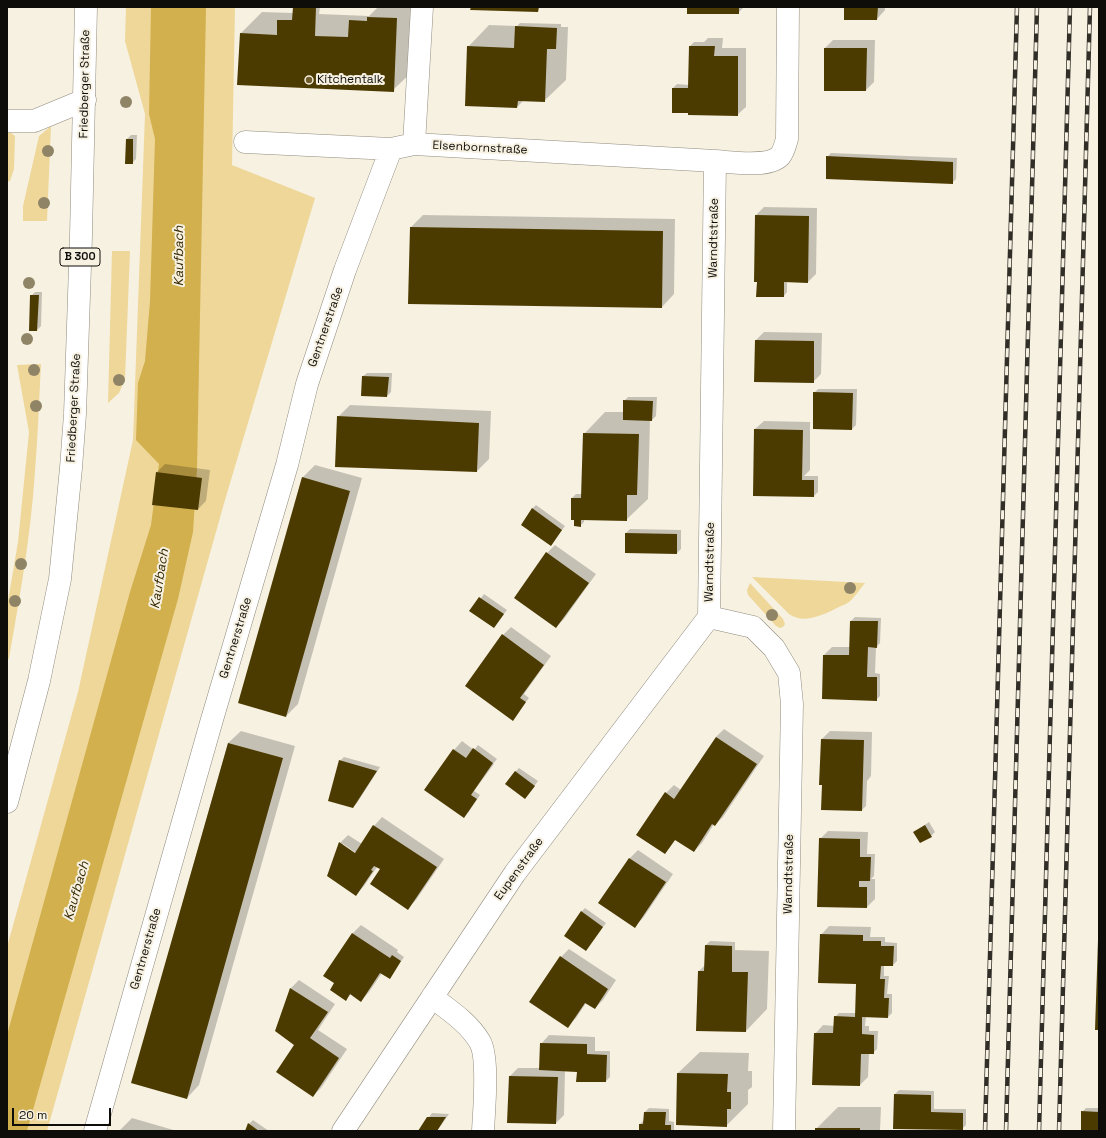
<!DOCTYPE html>
<html>
<head>
<meta charset="utf-8">
<style>
  body { margin:0 }
  #map { position:relative; width:1106px; height:1138px; overflow:hidden; background:#f7f1e2; font-family:"Space Grotesk",sans-serif }
  canvas { display:block }
  .frame { position:absolute; inset:0; border:8px solid #0f0d09; pointer-events:none }
  .scale { position:absolute; left:12px; top:1108px; width:99px; height:18px; box-sizing:border-box; border:2px solid #0f0d09; border-top:0; padding-left:5px; font-size:12px; line-height:14px; white-space:nowrap; color:#0f0d09; -webkit-text-stroke:3px #f7f1e2; paint-order:stroke }
</style>
</head>
<body>
<div id="map">
<canvas width="1106" height="1138"></canvas>
<div class="frame"></div>
<div class="scale">20 m</div>
</div>
<script>
const g = document.querySelector('canvas').getContext('2d');
g.lineJoin = 'round';
function fill(path, color) { g.fillStyle = color; g.fill(path, 'evenodd'); }
function stroke(path, color, width, dash) { g.strokeStyle = color; g.lineWidth = width; g.lineCap = dash ? 'butt' : 'round'; g.setLineDash(dash || []); g.stroke(path); }
function drawText(font, color, halo, rows, align = 'center') {
  g.font = font + ' "Space Grotesk",sans-serif'; g.lineWidth = 4; g.setLineDash([]); g.textBaseline = 'middle'; g.strokeStyle = halo; g.fillStyle = color; for (const [text, x, y, turn = 0] of rows) {
    g.save(); g.translate(x, y); g.rotate((+turn || 0) * Math.PI / 180); g.textAlign = isNaN(turn) ? turn : align; if (halo) g.strokeText(text, 0, 0); g.fillText(text, 0, 0); g.restore();
  }
}
const green = new Path2D(`
  M 126,7 L 235,7 L 232,165 L 315,198 L 225,500 L 47,1131 L 7,1131 L 7,947 L 78,692 L 133,440 L 145,114 L 125,41 Z
  M 51,126 L 47,221 L 23,221 L 23,206 L 39,136 Z
  M 7,133 L 11,133 L 15,136 L 14,169 L 10,181 L 7,182 Z
  M 112,251 L 130,251 L 125,379 L 119,393 L 108,403 Z
  M 41,364 C 39,400 38,436 35,471 C 31,534 20,596 9,658 L 7,661 L 7,607 L 18,542 L 29,432 L 17,365 Z
  M 752,577 L 865,583 C 860,589 855,597 849,602 C 845,605 840,606 835,609 C 821,616 803,624 789,614 Z
  M 750,583 L 783,619 L 785,624 L 783,627 L 780,628 L 776,626 L 748,595 L 747,590 Z`);
const water = new Path2D(`
  M 151,7 L 206,7 L 197,469 L 193,532 L 178,599 L 27,1131 L 7,1131 L 7,1035 L 130,592 L 151,525 L 159,464 L 136,440 L 138,383 L 145,361 L 150,301 L 155,139 L 149,114 Z`);
const shadow = new Path2D(`
  M 294,7 L 320,7 L 319,14 L 369,16 L 378,7 L 417,7 L 415,69 L 393,90 L 241,33 L 262,12 L 293,13 Z
  M 688,7 L 744,7 L 738,13 Z
  M 845,7 L 885,7 L 885,10 L 877,19 Z
  M 520,23 L 561,24 L 561,27 L 568,27 L 566,80 L 544,101 L 523,101 L 517,107 L 468,47 L 489,25 L 517,26 Z
  M 708,38 L 723,38 L 722,48 L 746,48 L 746,107 L 737,115 L 673,88 L 677,84 L 689,85 L 690,46 L 694,42 L 704,42 Z
  M 833,40 L 875,40 L 874,82 L 866,90 L 825,90 L 825,48 Z
  M 131,135 L 137,135 L 136,159 L 132,163 L 127,139 Z
  M 831,153 L 957,158 L 956,179 L 952,183 L 827,157 Z
  M 764,207 L 817,208 L 816,274 L 808,282 L 787,281 L 787,292 L 784,296 L 756,215 Z
  M 423,215 L 675,219 L 674,294 L 662,307 L 411,227 Z
  M 35,292 L 42,292 L 41,326 L 37,330 L 31,296 Z
  M 764,332 L 822,333 L 821,374 L 813,382 L 756,340 Z
  M 367,373 L 392,373 L 391,392 L 387,396 L 363,376 Z
  M 818,389 L 857,389 L 856,425 L 852,429 L 814,393 Z
  M 628,397 L 657,397 L 656,416 L 652,420 L 650,420 L 648,499 L 626,520 L 584,520 L 584,522 L 580,526 L 572,498 L 576,494 L 583,494 L 584,434 L 605,412 L 624,412 L 624,401 Z
  M 350,405 L 491,411 L 489,459 L 477,471 L 338,417 Z
  M 764,421 L 810,422 L 810,470 L 804,476 L 818,476 L 818,492 L 814,496 L 755,429 Z
  M 165,464 L 210,470 L 206,501 L 198,509 L 157,472 Z
  M 315,465 L 362,478 L 298,704 L 286,716 L 303,477 Z
  M 536,505 L 565,526 L 551,545 L 532,509 Z
  M 630,529 L 681,530 L 681,549 L 677,553 L 626,533 Z
  M 555,545 L 596,574 L 564,619 L 556,627 L 547,553 Z
  M 484,594 L 507,610 L 497,623 L 471,611 Z
  M 855,617 L 881,618 L 880,643 L 876,647 L 875,673 L 880,674 L 880,696 L 876,700 L 824,655 L 832,647 L 851,647 L 851,621 Z
  M 511,627 L 551,656 L 524,694 L 529,698 L 513,719 L 503,635 Z
  M 724,729 L 764,756 L 723,817 L 715,825 L 714,824 L 702,843 L 694,851 L 676,839 L 665,853 L 666,793 L 674,785 L 681,790 L 716,737 Z
  M 241,731 L 295,746 L 199,1085 L 187,1098 L 132,1082 L 228,743 Z
  M 830,731 L 872,732 L 871,776 L 867,781 L 866,806 L 862,810 L 820,784 L 822,739 Z
  M 462,741 L 474,750 L 478,745 L 497,759 L 493,764 L 494,764 L 474,791 L 480,795 L 468,813 L 454,750 Z
  M 344,757 L 380,767 L 357,803 L 353,807 L 340,761 Z
  M 519,768 L 538,781 L 529,793 L 515,772 Z
  M 382,817 L 444,859 L 416,900 L 408,908 L 381,869 L 377,867 L 364,886 L 356,895 L 340,843 L 348,835 L 362,844 L 374,826 ZM 343,844 L 359,855 L 358,857 L 343,846 Z
  M 929,822 L 935,832 L 931,836 L 914,832 Z
  M 828,831 L 868,832 L 867,854 L 875,854 L 874,876 L 871,879 L 875,879 L 875,899 L 867,907 L 820,839 Z
  M 638,850 L 673,874 L 643,918 L 635,926 L 599,903 L 630,858 Z
  M 585,908 L 606,923 L 586,950 L 581,912 Z
  M 361,925 L 398,950 L 397,952 L 404,957 L 390,978 L 382,973 L 369,992 L 361,1001 L 351,994 L 346,999 L 335,983 L 324,976 L 353,933 Z
  M 829,926 L 871,927 L 870,937 L 885,937 L 885,942 L 897,943 L 897,961 L 893,965 L 884,965 L 884,976 L 889,976 L 887,994 L 892,994 L 892,1013 L 888,1017 L 866,1016 L 865,1026 L 869,1026 L 869,1031 L 878,1031 L 877,1049 L 873,1053 L 869,1053 L 868,1077 L 860,1085 L 815,1034 L 823,1025 L 835,1026 L 835,1017 L 839,1013 L 856,1013 L 857,983 L 821,935 Z
  M 710,941 L 735,942 L 735,950 L 769,951 L 767,1009 L 746,1031 L 699,971 L 705,965 L 706,945 Z
  M 569,949 L 616,980 L 603,1000 L 595,1008 L 586,1003 L 576,1018 L 568,1026 L 561,957 Z
  M 299,980 L 335,1004 L 318,1030 L 347,1049 L 321,1088 L 313,1096 L 296,1044 L 276,1031 L 291,988 Z
  M 549,1035 L 595,1037 L 595,1051 L 610,1051 L 610,1077 L 606,1081 L 579,1070 L 565,1070 L 564,1115 L 556,1123 L 508,1122 L 510,1076 L 518,1068 L 540,1068 L 541,1044 Z
  M 700,1052 L 749,1053 L 748,1071 L 752,1071 L 752,1087 L 748,1090 L 748,1104 L 726,1126 L 678,1073 Z
  M 899,1090 L 934,1091 L 934,1109 L 966,1109 L 966,1125 L 962,1129 L 895,1094 Z
  M 838,1107 L 881,1107 L 880,1131 L 816,1131 L 816,1129 Z
  M 649,1108 L 669,1109 L 669,1121 L 674,1122 L 674,1131 L 640,1131 L 640,1124 L 644,1120 L 645,1112 Z
  M 1086,1108 L 1099,1108 L 1099,1131 L 1082,1131 L 1082,1112 Z
  M 432,1113 L 449,1114 L 437,1131 L 419,1131 Z
  M 132,1118 L 177,1131 L 119,1131 Z
  M 253,1120 L 269,1131 L 246,1131 L 249,1124 Z`);
const building = new Path2D(`
  M 293,7 L 316,7 L 315,36 L 348,37 L 349,20 L 367,21 L 367,17 L 397,18 L 394,92 L 237,85 L 240,33 L 277,35 L 277,20 L 292,20 Z
  M 471,7 L 539,7 L 538,12 L 470,10 Z
  M 687,7 L 739,7 L 739,14 L 687,14 Z
  M 844,7 L 878,7 L 877,20 L 844,20 Z
  M 515,26 L 557,28 L 556,49 L 547,49 L 545,102 L 518,101 L 517,108 L 465,106 L 467,46 L 514,48 Z
  M 689,46 L 715,46 L 714,56 L 738,56 L 738,116 L 688,115 L 688,113 L 672,113 L 672,88 L 688,88 Z
  M 824,48 L 867,48 L 866,91 L 824,91 Z
  M 126,139 L 133,139 L 133,164 L 125,164 Z
  M 826,156 L 953,162 L 953,184 L 826,179 Z
  M 755,215 L 809,216 L 808,283 L 784,282 L 784,297 L 756,297 L 757,282 L 754,282 Z
  M 410,227 L 663,231 L 662,308 L 408,304 Z
  M 30,295 L 39,295 L 37,331 L 29,331 Z
  M 755,340 L 814,341 L 814,383 L 754,382 Z
  M 362,376 L 389,377 L 387,397 L 361,396 Z
  M 813,392 L 853,393 L 852,430 L 813,429 Z
  M 623,400 L 653,401 L 652,421 L 623,420 Z
  M 337,416 L 479,423 L 477,472 L 335,467 Z
  M 754,429 L 803,430 L 802,480 L 814,480 L 814,497 L 753,496 Z
  M 583,433 L 639,434 L 637,495 L 627,495 L 627,521 L 581,520 L 581,527 L 574,526 L 574,520 L 571,520 L 571,498 L 581,498 Z
  M 156,472 L 202,478 L 198,510 L 152,505 Z
  M 302,477 L 350,491 L 286,717 L 238,703 Z
  M 532,508 L 562,530 L 551,546 L 521,525 Z
  M 625,533 L 677,534 L 677,554 L 625,553 Z
  M 546,552 L 589,583 L 556,628 L 514,598 Z
  M 479,597 L 504,614 L 494,628 L 469,611 Z
  M 850,621 L 878,621 L 877,648 L 868,647 L 867,677 L 877,677 L 877,701 L 822,699 L 823,655 L 849,655 Z
  M 502,634 L 544,665 L 520,698 L 526,702 L 513,721 L 465,686 Z
  M 716,737 L 757,764 L 715,826 L 712,824 L 694,852 L 675,840 L 665,854 L 636,835 L 665,792 L 674,799 Z
  M 821,739 L 864,740 L 862,811 L 821,810 L 822,785 L 819,785 Z
  M 228,743 L 283,758 L 187,1099 L 131,1083 Z
  M 473,748 L 493,763 L 471,795 L 477,799 L 464,818 L 424,790 L 453,749 L 466,758 Z
  M 339,760 L 377,771 L 353,808 L 328,801 Z
  M 515,771 L 535,786 L 525,799 L 505,784 Z
  M 373,825 L 437,867 L 408,910 L 370,884 L 380,869 L 374,866 L 371,870 L 373,871 L 356,896 L 327,876 L 339,842 L 355,853 Z
  M 925,825 L 932,837 L 920,843 L 913,832 Z
  M 819,838 L 860,839 L 860,857 L 871,857 L 870,881 L 859,881 L 859,887 L 867,887 L 867,908 L 817,907 Z
  M 629,858 L 666,882 L 635,928 L 598,903 Z
  M 581,911 L 603,927 L 586,951 L 564,936 Z
  M 352,933 L 390,958 L 392,955 L 401,961 L 390,979 L 380,973 L 361,1002 L 350,994 L 346,1001 L 330,990 L 334,983 L 323,976 Z
  M 820,934 L 863,935 L 863,941 L 881,941 L 881,946 L 894,946 L 893,966 L 881,966 L 880,979 L 885,979 L 884,998 L 889,998 L 888,1018 L 862,1017 L 862,1034 L 874,1035 L 874,1054 L 861,1054 L 860,1086 L 812,1085 L 814,1033 L 833,1033 L 834,1016 L 855,1017 L 856,984 L 818,983 Z
  M 1098,940 L 1099,940 L 1099,1030 L 1095,1030 Z
  M 705,945 L 732,946 L 732,972 L 748,972 L 746,1032 L 696,1031 L 698,971 L 704,971 Z
  M 560,956 L 608,989 L 595,1009 L 585,1003 L 568,1028 L 529,1002 Z
  M 290,988 L 328,1012 L 310,1038 L 339,1058 L 313,1097 L 276,1072 L 294,1045 L 275,1031 Z
  M 540,1043 L 587,1044 L 587,1054 L 607,1055 L 606,1082 L 576,1082 L 577,1072 L 539,1070 Z
  M 677,1073 L 728,1074 L 727,1092 L 731,1092 L 731,1109 L 727,1109 L 727,1127 L 676,1125 Z
  M 509,1076 L 558,1077 L 556,1124 L 507,1123 Z
  M 894,1094 L 931,1095 L 931,1112 L 963,1113 L 963,1130 L 893,1129 Z
  M 1081,1111 L 1099,1112 L 1099,1131 L 1081,1131 Z
  M 644,1112 L 666,1112 L 665,1125 L 671,1125 L 671,1131 L 639,1131 L 639,1124 L 643,1124 Z
  M 427,1117 L 446,1117 L 437,1131 L 418,1131 Z
  M 248,1123 L 259,1131 L 245,1131 Z
  M 815,1128 L 860,1128 L 860,1131 L 815,1131 Z`);
const minor = new Path2D(`
  M 7,121 L 34,121 L 85,100
  M 245,142 L 391,149 L 414,144 L 715,161
  M 414,144 L 422,7
  M 432,997 C 449,1010 469,1023 480,1042 C 489,1058 484,1110 483,1131
  M 95,1131 L 211,723 L 287,465 L 307,384 L 345,270 L 391,149
  M 343,1131 L 515,873 L 709,617
  M 784,1131 L 792,704 L 789,673 L 774,648 L 753,627 L 709,617 L 715,161 C 732,162 768,168 780,156 C 784,151 785,145 787,139 L 788,7`);
const major = new Path2D(`
  M 7,802 L 39,681 L 60,579 L 71,468 L 75,414 L 81,236 L 86,7`);
const rail = new Path2D(`
  M 985,1131 L 1017,7
  M 1006,1131 L 1037,7
  M 1039,1131 L 1070,7
  M 1059,1131 L 1090,7`);
const trees = [
  [126,102],
  [48,151],
  [44,203],
  [29,283],
  [27,339],
  [34,370],
  [119,380],
  [36,406],
  [21,564],
  [850,588],
  [15,601],
  [772,615]
];
const markers = [
  [309,80,4,"#6e5d2b"]
];
const shields = [
  [80,257,40]
];
const shieldNames = [
  ["B 300",80,257]
];
const poiNames = [
  ["Kitchentalk",317,80]
];
const streetNames = [
  ["Friedberger Straße",85,84,-89],
  ["Elsenbornstraße",480,148,3],
  ["Warndtstraße",714,238,-89],
  ["Gentnerstraße",326,327,-71],
  ["Friedberger Straße",74,408,-87],
  ["Warndtstraße",710,562,-89],
  ["Gentnerstraße",236,638,-73],
  ["Eupenstraße",519,869,-54],
  ["Warndtstraße",789,874,-89],
  ["Gentnerstraße",146,949,-74]
];
const waterNames = [
  ["Kaufbach",179,256,-90],
  ["Kaufbach",160,579,-81],
  ["Kaufbach",77,891,-74]
];
fill(green, '#eed799');
fill(water, '#d2b04e');
fill(shadow, '#0003');
fill(building, '#4c3b00');
stroke(minor, '#908b7e', 23);
stroke(major, '#908b7e', 23);
stroke(minor, '#fff', 22);
stroke(major, '#fff', 22);
stroke(rail, '#312e28', 4.5);
stroke(rail, '#f7f1e2', 3, [9]);
g.fillStyle = '#8f8566';
for (const [x, y] of trees) { g.beginPath(); g.arc(x, y, 6, 0, 2 * Math.PI); g.fill(); }
for (const [x, y, r, color] of markers) { const dot = new Path2D(); dot.arc(x, y, r, 0, 2 * Math.PI); g.fillStyle = color; g.fill(dot); stroke(dot, '#f7f1e2', 1.5); }
for (const [x, y, w] of shields) { const box = new Path2D(); box.roundRect(x - w / 2, y - 9, w, 18, 3); g.fillStyle = '#f7f1e2'; g.fill(box); stroke(box, '#0f0d09', 1); }
drawText('bold 11px', '#0f0d09', null, shieldNames);
drawText('12px', '#0f0d09', '#f7f1e2', poiNames, 'left');
drawText('12px', '#0f0d09', '#f7f1e2', streetNames);
drawText('italic 13px', '#372900', '#f7f1e2', waterNames);
</script>
</body>
</html>
